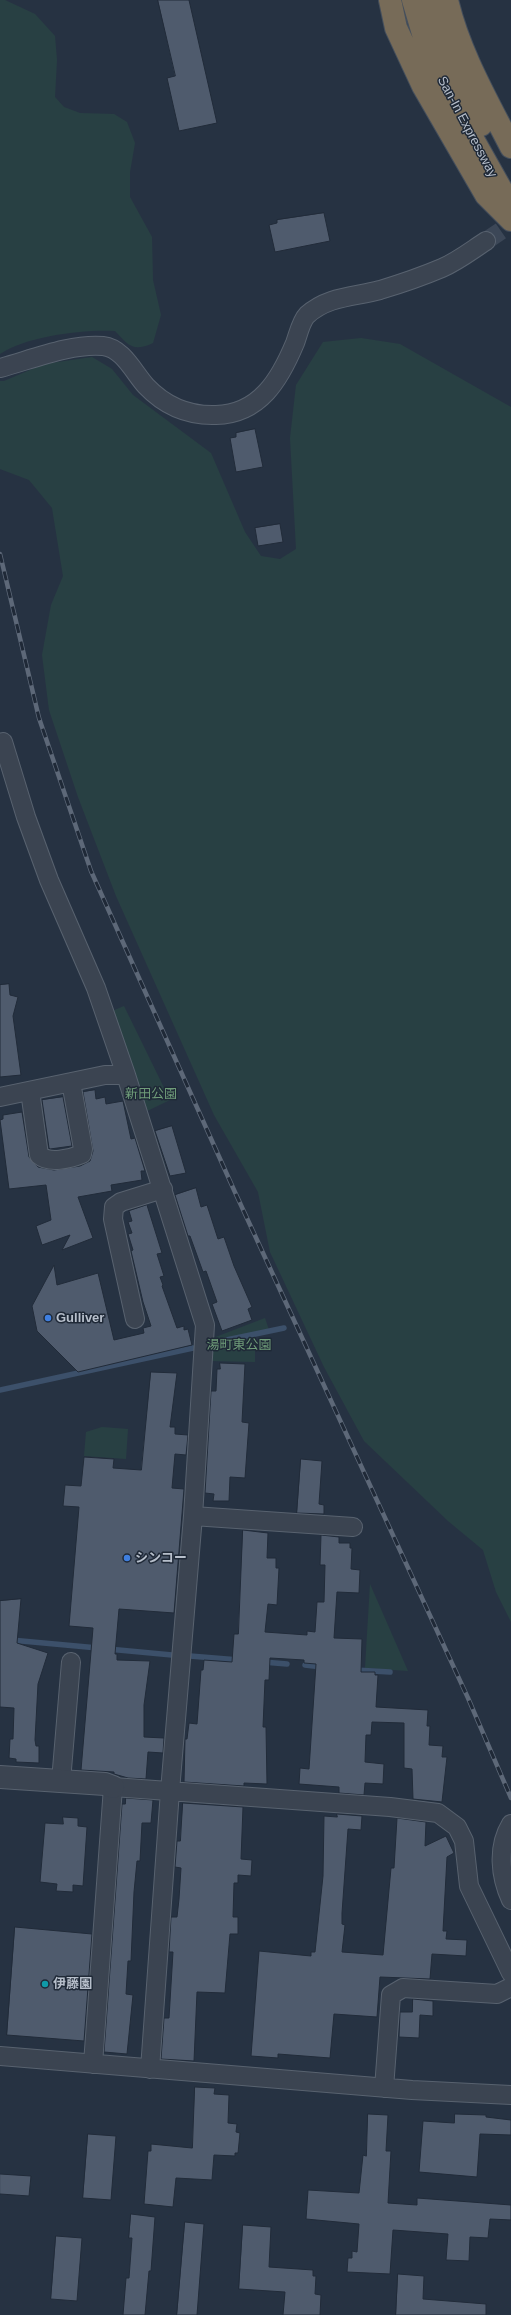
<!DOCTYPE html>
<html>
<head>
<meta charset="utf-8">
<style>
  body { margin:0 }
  canvas { display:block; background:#263242 }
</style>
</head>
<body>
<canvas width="511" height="2315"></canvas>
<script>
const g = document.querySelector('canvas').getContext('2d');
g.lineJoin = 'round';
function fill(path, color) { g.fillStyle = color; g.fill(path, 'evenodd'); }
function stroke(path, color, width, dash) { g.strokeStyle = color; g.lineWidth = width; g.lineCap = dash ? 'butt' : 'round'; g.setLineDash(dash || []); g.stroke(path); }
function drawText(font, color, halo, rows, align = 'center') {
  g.font = font + ' Arial,"Noto Sans JP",sans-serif'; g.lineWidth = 3; g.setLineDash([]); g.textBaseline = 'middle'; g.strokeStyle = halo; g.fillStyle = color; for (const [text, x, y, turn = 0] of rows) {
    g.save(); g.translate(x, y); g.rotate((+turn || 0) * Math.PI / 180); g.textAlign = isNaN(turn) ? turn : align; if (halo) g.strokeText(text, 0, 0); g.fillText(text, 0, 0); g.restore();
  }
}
const green = new Path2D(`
  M 0,0 L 5,0 L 35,14 L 55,36 L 57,60 L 55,97 L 64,107 L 80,113 L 114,114 L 127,122 L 135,143 L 130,172 L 130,197 L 152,237 L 153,280 L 161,315 L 153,343 C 133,352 129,346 115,331 C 84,329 26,336 0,354 Z
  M 361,338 L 400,344 L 511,407 L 511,1622 L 496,1592 L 483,1550 L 448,1521 L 364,1441 L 324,1367 L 270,1252 L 258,1192 L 214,1115 L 116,896 L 78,797 L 49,710 L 42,655 L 51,605 L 63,576 L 52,508 L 29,480 L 0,469 L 0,381 L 4,381 L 44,364 L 92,357 L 112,369 L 133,395 L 211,453 L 245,532 L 261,556 L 280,559 L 296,549 L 290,438 L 296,385 L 323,342 Z
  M 124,1006 L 170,1100 L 143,1113 L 112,1011 Z
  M 265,1318 L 269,1330 L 255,1333 L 255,1362 L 211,1361 L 213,1338 Z
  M 102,1427 L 128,1429 L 126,1459 L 84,1456 L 86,1432 Z
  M 370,1584 L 408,1671 L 365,1668 Z`);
const stream = new Path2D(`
  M 212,1343 L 284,1328
  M 0,1390 L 193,1348
  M 0,1639 L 98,1648
  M 108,1649 L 172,1655
  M 190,1656 L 239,1660
  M 263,1662 L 287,1664
  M 305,1665 L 322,1667
  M 355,1670 L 390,1672`);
const building = new Path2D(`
  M 158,0 L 189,0 L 217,123 L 179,131 L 167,78 L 175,76 Z
  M 324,213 L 330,241 L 275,252 L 269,225 L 277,223 L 277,220 Z
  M 255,429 L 263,467 L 236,472 L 230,438 L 236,437 L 236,433 Z
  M 280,524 L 283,542 L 258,546 L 255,528 Z
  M 9,984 L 10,995 L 18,997 L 13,1016 L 21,1075 L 0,1077 L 0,985 Z
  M 95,1090 L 96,1099 L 105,1097 L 106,1104 L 123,1101 L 131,1139 L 135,1138 L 145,1171 L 141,1171 L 142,1180 L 111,1185 L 112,1191 L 78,1197 L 93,1238 L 62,1250 L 70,1235 L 42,1245 L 36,1226 L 51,1220 L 46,1185 L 9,1189 L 0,1120 L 3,1119 L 3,1115 L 22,1112 L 29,1157 L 38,1167 L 54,1170 L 80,1166 L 90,1161 L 93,1151 L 83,1092 Z
  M 63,1097 L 72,1146 L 50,1149 L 49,1148 L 42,1100 Z
  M 172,1126 L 186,1173 L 170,1176 L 155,1131 Z
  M 196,1188 L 201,1207 L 207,1205 L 218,1239 L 224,1237 L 234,1266 L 252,1307 L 248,1309 L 252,1320 L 222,1331 L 212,1304 L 217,1302 L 206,1271 L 203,1272 L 190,1236 L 188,1236 L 175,1195 Z
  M 147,1205 L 162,1253 L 157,1254 L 164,1276 L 160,1277 L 163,1285 L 162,1286 L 177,1328 L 184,1326 L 184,1330 L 188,1329 L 192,1345 L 78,1372 L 37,1331 L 32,1306 L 54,1265 L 57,1285 L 98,1273 L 114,1340 L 144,1333 L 143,1328 L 151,1326 L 143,1302 L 131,1251 L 133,1250 L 128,1234 L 132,1233 L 128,1222 L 132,1221 L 129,1211 Z
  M 220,1363 L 245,1364 L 242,1422 L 249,1423 L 245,1478 L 230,1477 L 229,1501 L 213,1501 L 214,1494 L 205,1493 L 211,1391 L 216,1391 L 217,1369 L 220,1369 Z
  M 151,1372 L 177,1373 L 170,1427 L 175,1427 L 175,1434 L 188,1435 L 186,1455 L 175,1454 L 172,1488 L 184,1489 L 174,1613 L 119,1609 L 115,1654 L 117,1654 L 117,1660 L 150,1661 L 144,1705 L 144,1737 L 164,1738 L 163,1753 L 148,1752 L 146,1779 L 128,1778 L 114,1774 L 114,1772 L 81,1770 L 93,1628 L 69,1626 L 79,1507 L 63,1506 L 65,1485 L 81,1486 L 84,1457 L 114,1459 L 113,1468 L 141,1470 Z
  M 301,1459 L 322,1461 L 319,1504 L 324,1505 L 324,1514 L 297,1513 Z
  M 243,1530 L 268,1533 L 267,1558 L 276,1558 L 276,1568 L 279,1568 L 277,1605 L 268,1604 L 265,1632 L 307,1635 L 307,1631 L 315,1632 L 317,1602 L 324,1602 L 325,1565 L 320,1565 L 321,1535 L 339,1537 L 339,1543 L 350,1543 L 350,1548 L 352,1548 L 351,1569 L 360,1570 L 359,1593 L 337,1592 L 334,1638 L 362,1639 L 361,1672 L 375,1672 L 375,1675 L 378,1675 L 376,1707 L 428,1710 L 427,1726 L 430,1726 L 429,1745 L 443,1746 L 442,1757 L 447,1757 L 442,1802 L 413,1799 L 412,1769 L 404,1768 L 404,1723 L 372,1722 L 371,1735 L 366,1735 L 365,1762 L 384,1764 L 383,1784 L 365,1783 L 364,1795 L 339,1793 L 339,1787 L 299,1784 L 300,1768 L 309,1769 L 316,1664 L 304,1663 L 304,1660 L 270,1658 L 269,1680 L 265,1680 L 263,1727 L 266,1727 L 267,1784 L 244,1783 L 244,1786 L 184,1782 L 185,1739 L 187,1739 L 189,1723 L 197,1724 L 201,1670 L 203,1670 L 204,1660 L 232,1662 L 234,1634 L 238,1634 Z
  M 21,1599 L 17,1643 L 48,1653 L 38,1684 L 35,1740 L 36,1746 L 39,1746 L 39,1763 L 16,1762 L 16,1759 L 9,1758 L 10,1739 L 13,1739 L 14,1708 L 0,1707 L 0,1601 Z
  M 126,1798 L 153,1800 L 151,1823 L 142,1823 L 140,1861 L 137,1861 L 134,1892 L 131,1961 L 128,1961 L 126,1994 L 133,1995 L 127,2054 L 104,2052 L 122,1804 L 125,1804 Z
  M 183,1803 L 243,1807 L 241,1859 L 252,1860 L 251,1876 L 238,1875 L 238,1883 L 234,1883 L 233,1917 L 238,1917 L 238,1934 L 230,1934 L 225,1993 L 197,1992 L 194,2061 L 161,2059 L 164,2018 L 169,2018 L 173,1952 L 169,1952 L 171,1917 L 177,1917 L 179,1899 L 181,1868 L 175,1867 L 177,1841 L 180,1841 Z
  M 337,1814 L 362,1816 L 361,1830 L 348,1829 L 342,1913 L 342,1924 L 345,1925 L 342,1952 L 383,1955 L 391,1868 L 394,1868 L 397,1818 L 426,1822 L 425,1846 L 446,1836 L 454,1853 L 447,1857 L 443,1931 L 447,1931 L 446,1939 L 467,1940 L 466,1956 L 432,1954 L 430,1979 L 380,1977 L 377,2017 L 334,2014 L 330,2058 L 278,2054 L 278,2058 L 251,2056 L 259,1951 L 311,1956 L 311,1952 L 315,1952 L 323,1876 L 324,1816 L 337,1817 Z
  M 63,1817 L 78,1818 L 78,1826 L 87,1827 L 83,1886 L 73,1885 L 73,1892 L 56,1891 L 57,1884 L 40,1882 L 45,1823 L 63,1824 Z
  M 15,1927 L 92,1934 L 84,2041 L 7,2035 Z
  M 413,1999 L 433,2001 L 433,2016 L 420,2015 L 419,2038 L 399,2037 L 400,2012 L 412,2012 Z
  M 195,2087 L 215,2088 L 214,2094 L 229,2095 L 228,2123 L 237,2124 L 236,2132 L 240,2133 L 238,2153 L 235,2153 L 235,2156 L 214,2155 L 212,2180 L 176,2178 L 173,2207 L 144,2204 L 148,2151 L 151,2151 L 151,2144 L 192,2148 Z
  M 368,2114 L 388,2115 L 386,2151 L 391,2151 L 388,2203 L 417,2205 L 417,2198 L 511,2205 L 511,2220 L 490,2219 L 488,2238 L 470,2237 L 469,2261 L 446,2260 L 448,2234 L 393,2230 L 390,2274 L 347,2272 L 348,2258 L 352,2258 L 352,2251 L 357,2252 L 359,2224 L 306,2219 L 308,2190 L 359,2193 L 363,2155 L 366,2156 Z
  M 455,2114 L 486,2115 L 486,2117 L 511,2120 L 511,2135 L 480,2134 L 477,2177 L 419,2172 L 423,2121 L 454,2123 Z
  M 88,2134 L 116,2136 L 111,2200 L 83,2198 Z
  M 0,2174 L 31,2176 L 29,2196 L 0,2194 Z
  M 131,2214 L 155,2217 L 151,2271 L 149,2271 L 145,2315 L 123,2315 L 126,2278 L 129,2278 L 132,2238 L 129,2238 Z
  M 185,2222 L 204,2224 L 197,2315 L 177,2315 Z
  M 243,2225 L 271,2227 L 269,2267 L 313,2270 L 313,2276 L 316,2276 L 315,2294 L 321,2295 L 320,2315 L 283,2315 L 285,2292 L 239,2289 Z
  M 56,2236 L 82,2238 L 77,2301 L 51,2299 Z
  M 398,2274 L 424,2276 L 423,2299 L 486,2304 L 486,2315 L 396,2315 Z`);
const minorTunnel = new Path2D(`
  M 486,241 L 511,224`);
const minor = new Path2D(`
  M 0,368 C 30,360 72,343 103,346 C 123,348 134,373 146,386 C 165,406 188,416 216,415 C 260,414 280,379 295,343 C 298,335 301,321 307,315 C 328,296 354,297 380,290 C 400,284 423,276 442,268 C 458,261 472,250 486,241
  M 3,742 L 26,817 L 49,880 L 96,988 L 126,1075
  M 30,1091 L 39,1155 C 49,1164 70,1159 82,1154 L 83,1149 L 71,1082
  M 0,1097 L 105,1075 L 126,1075 L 205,1325 L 193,1516 L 170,1791 L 150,2069
  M 135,1319 L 113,1219 L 114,1207 L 121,1202 L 163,1189
  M 193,1516 L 353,1527
  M 61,1781 L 71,1662
  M 511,1824 C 497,1847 500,1876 511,1900
  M 0,2056 L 412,2090 L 511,2095
  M 93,2064 L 113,1787 L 390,1807 L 438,1813 L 457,1827 L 464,1841 L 469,1886 L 511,1973
  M 384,2088 L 391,1995 L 403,1988 L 497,1994 L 511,1987`);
const tertiary = new Path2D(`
  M 0,1777 L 105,1784 L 113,1787`);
const motorway = new Path2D(`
  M 390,0 L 396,28 L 423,86 L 486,195 L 511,220
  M 413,0 L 426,44 L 448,95 L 510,205
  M 430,0 C 443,44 460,84 481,125
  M 447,0 C 459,52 487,100 511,147`);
const rail = new Path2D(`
  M 0,554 L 39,718 L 91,871 L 234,1190 L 468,1698 L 511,1798`);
const markers = [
  [48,1318,4,"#3f7fe0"],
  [127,1558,4,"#3f7fe0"],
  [45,1984,4,"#0f9aa8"]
];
const streetNames = [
  ["San-In Expressway",467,127,62]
];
const parkNames = [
  ["新田公園",151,1094],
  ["湯町東公園",239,1345]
];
const poiNames = [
  ["Gulliver",56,1318],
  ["シンコー",135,1558],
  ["伊藤園",53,1984]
];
fill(green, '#284043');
stroke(stream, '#3c506a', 5.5);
fill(building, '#4f5b6d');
stroke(building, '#212b39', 1);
stroke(minorTunnel, '#3c4757', 18, [18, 9]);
stroke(minor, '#58626f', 20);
stroke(tertiary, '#58626f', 24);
stroke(motorway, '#454f5c', 24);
stroke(minor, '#3b4451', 18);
stroke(tertiary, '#3b4451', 22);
stroke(motorway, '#776b58', 22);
stroke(rail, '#5d6878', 4.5);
stroke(rail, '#1f2937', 3, [9]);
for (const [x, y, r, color] of markers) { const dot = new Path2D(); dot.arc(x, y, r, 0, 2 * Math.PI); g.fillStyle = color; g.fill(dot); stroke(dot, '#1f2937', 1.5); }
drawText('13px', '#b7bfcb', '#1f2937', streetNames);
drawText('13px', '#6f9c79', '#1f2937', parkNames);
drawText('bold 13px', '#b7bfcb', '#1f2937', poiNames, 'left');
</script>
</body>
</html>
